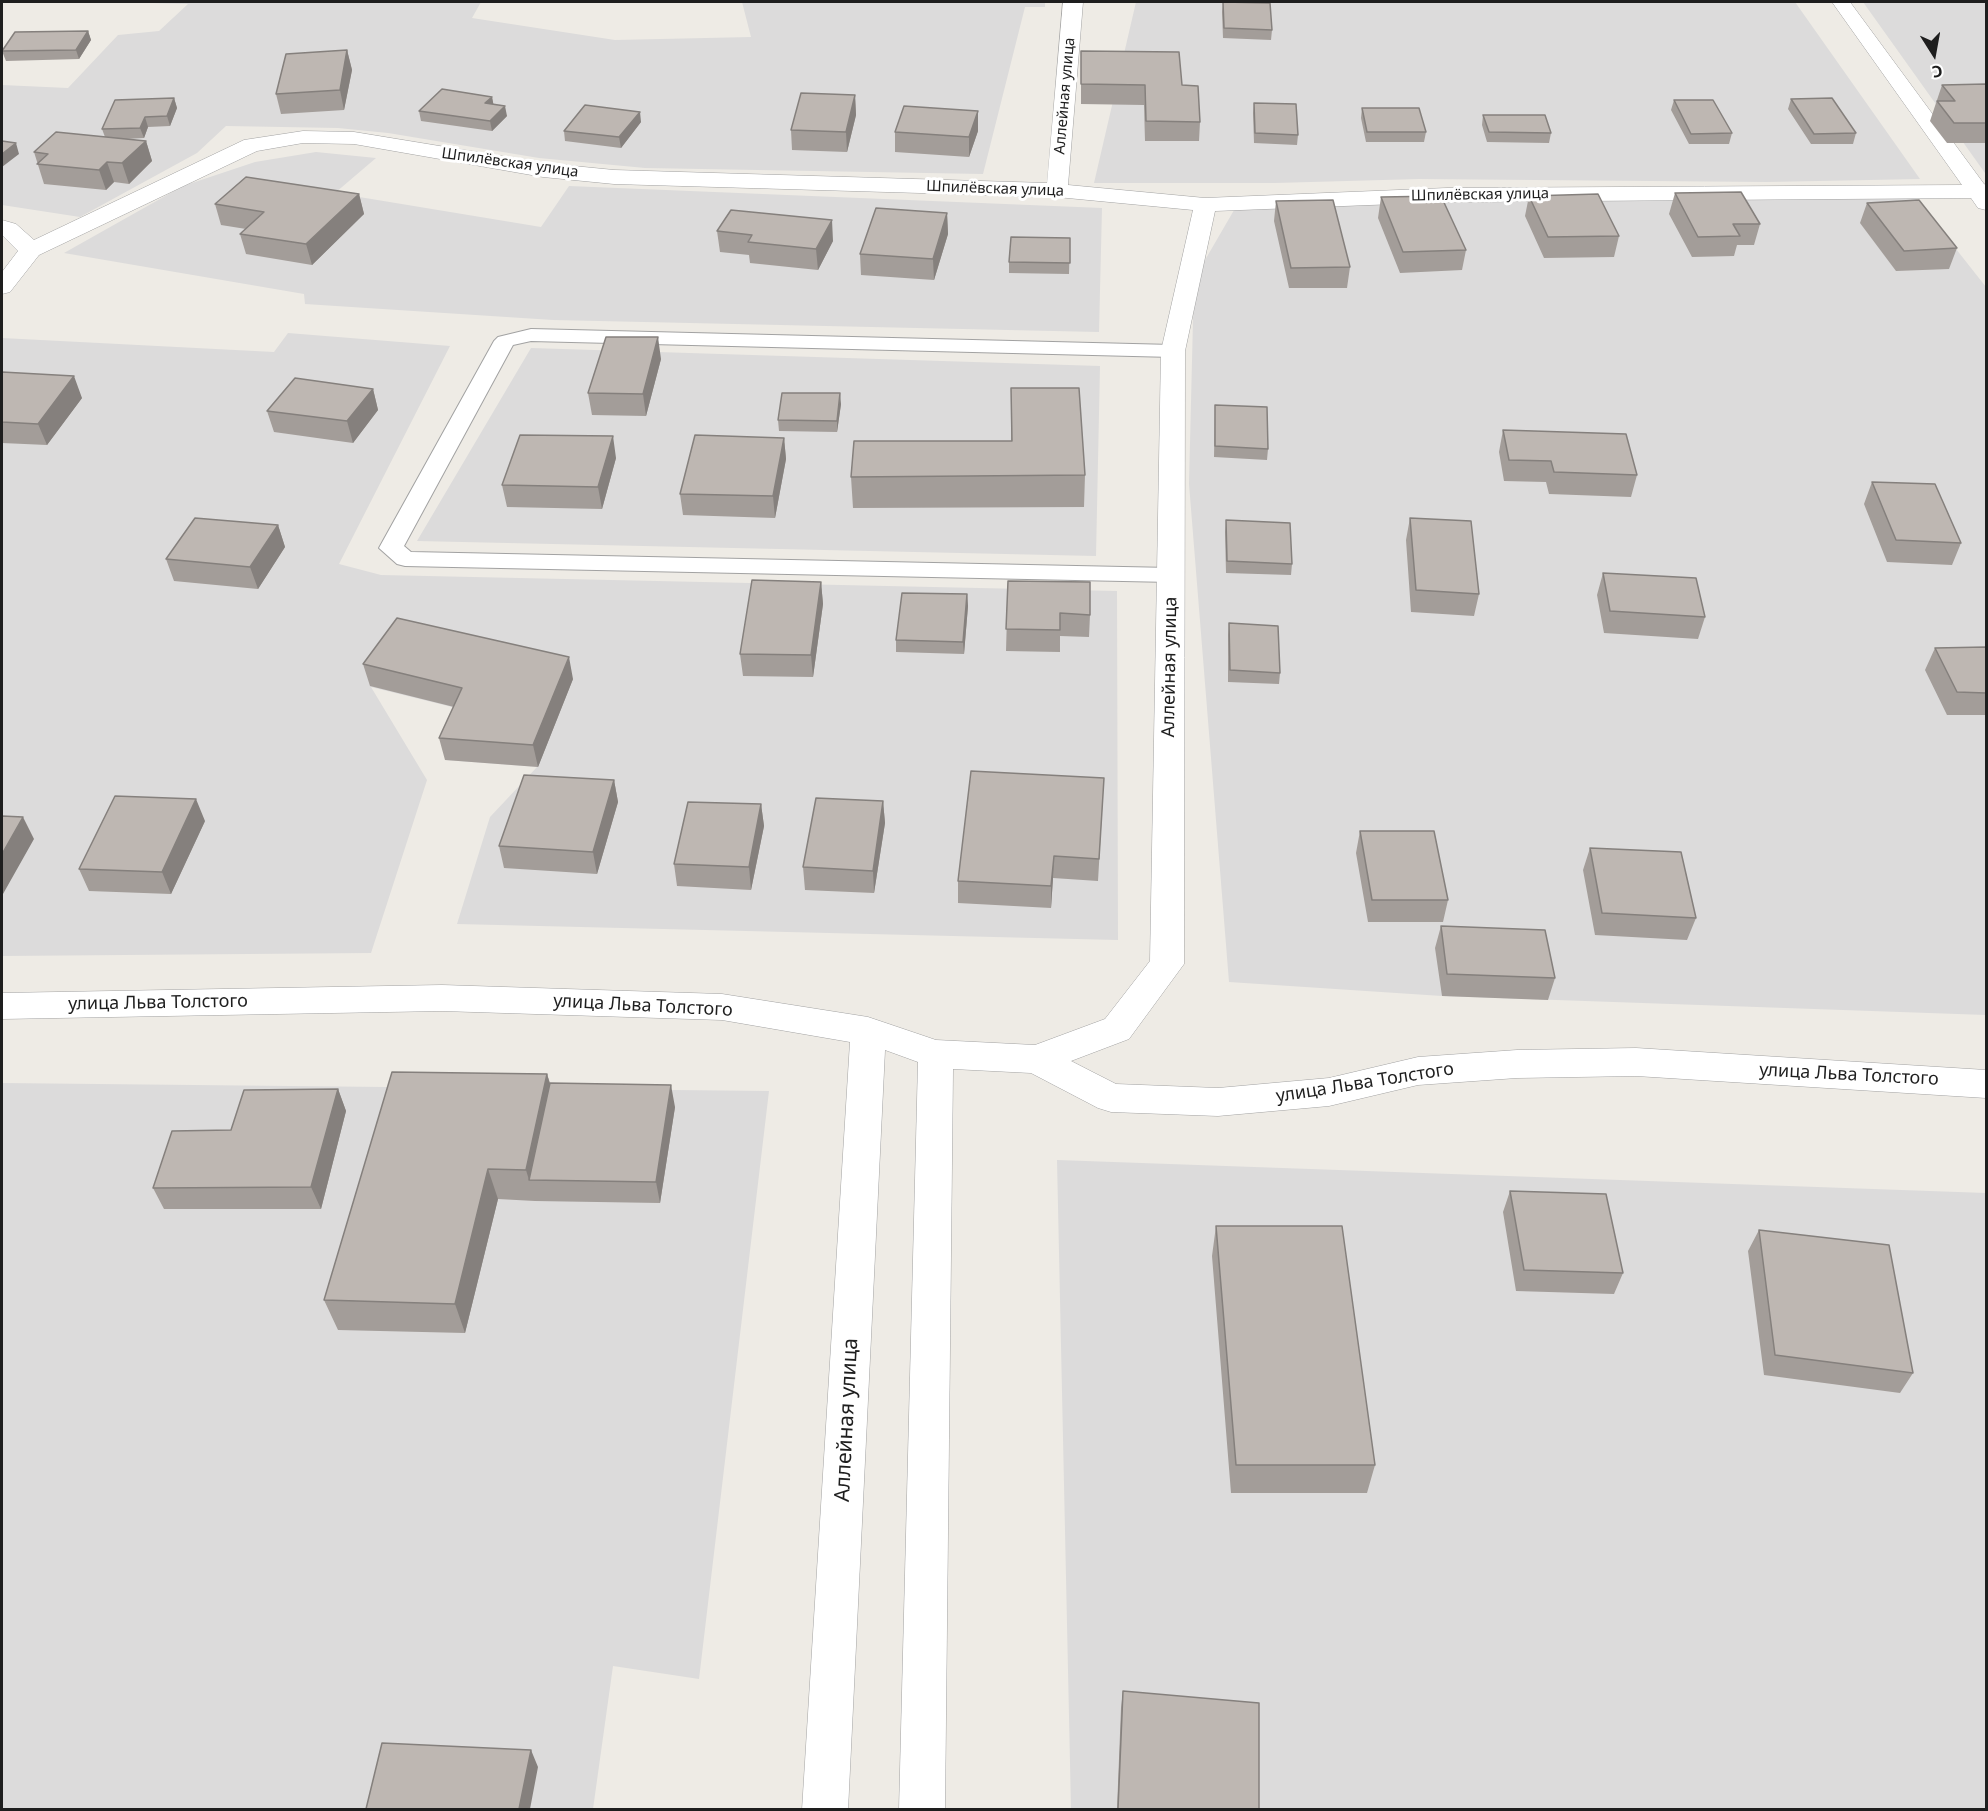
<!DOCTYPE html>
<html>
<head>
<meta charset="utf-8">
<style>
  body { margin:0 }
  #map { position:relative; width:1988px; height:1811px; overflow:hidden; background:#eeebe5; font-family:"Noto Sans",sans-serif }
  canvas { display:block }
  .frame { position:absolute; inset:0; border:3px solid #1e1e1e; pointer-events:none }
  .north { position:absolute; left:1904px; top:24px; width:60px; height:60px; -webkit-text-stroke:4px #fff; paint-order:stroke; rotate:169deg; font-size:16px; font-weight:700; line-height:24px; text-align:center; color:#1e1e1e }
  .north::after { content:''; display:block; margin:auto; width:21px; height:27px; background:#1e1e1e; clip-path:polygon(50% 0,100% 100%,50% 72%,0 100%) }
</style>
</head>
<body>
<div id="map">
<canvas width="1988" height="1811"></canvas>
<div class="frame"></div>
<div class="north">С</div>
</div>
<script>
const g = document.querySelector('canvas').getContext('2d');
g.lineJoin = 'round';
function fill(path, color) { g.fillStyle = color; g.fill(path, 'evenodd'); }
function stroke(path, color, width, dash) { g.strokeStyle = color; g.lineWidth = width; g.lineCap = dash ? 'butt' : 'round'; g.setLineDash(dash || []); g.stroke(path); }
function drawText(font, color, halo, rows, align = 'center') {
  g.font = font + ' "Noto Sans",sans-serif'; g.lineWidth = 6; g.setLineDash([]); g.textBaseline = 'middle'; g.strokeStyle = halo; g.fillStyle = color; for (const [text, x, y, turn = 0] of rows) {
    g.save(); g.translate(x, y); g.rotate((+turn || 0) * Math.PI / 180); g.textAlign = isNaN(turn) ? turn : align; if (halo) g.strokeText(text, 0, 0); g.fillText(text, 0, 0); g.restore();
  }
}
const residential = new Path2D(`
  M 111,2 L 481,2 L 472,18 L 615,40 L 751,37 L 742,2 L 1045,2 L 1045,7 L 1025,7 L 983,174 L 645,168 L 539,158 L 388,133 L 338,128 L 226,126 L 197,153 L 80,217 L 2,205 L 2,85 L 68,88 L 118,35 L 159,31 L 188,4 Z
  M 1136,2 L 1795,2 L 1920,179 L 1767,182 L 1419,179 L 1275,183 L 1094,183 Z
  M 1863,2 L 1986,2 L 1986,173 L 1985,173 Z
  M 316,152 L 376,158 L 335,193 L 541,227 L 569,186 L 1102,208 L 1099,332 L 553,320 L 305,304 L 304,294 L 64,253 L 183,186 L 255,162 Z
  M 1915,197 L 1986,287 L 1986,1015 L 1442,996 L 1229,982 L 1189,484 L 1194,279 L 1237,205 Z
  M 288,333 L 450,346 L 339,564 L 381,575 L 1117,591 L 1118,940 L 457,924 L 490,817 L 537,767 L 445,760 L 468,711 L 371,687 L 427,780 L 371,953 L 2,956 L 2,338 L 274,352 Z
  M 531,348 L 1100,366 L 1096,556 L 417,541 Z
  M 2,1083 L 769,1091 L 699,1679 L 613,1666 L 593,1809 L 2,1810 Z
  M 1057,1160 L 1986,1193 L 1986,1809 L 1071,1809 Z`);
const service = new Path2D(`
  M 531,329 L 1173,345 L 1180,347 L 1184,351 L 1180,355 L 1173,357 L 531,341 L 513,345 L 404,546 L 411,552 L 1171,568 L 1180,570 L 1183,575 L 1180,580 L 1171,582 L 405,566 L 397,564 L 379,548 L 494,341 L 498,337 Z`);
const minor = new Path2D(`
  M 1063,2 L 1083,2 L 1068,185 L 1205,198 L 1447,188 L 1962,185 L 1832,2 L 1850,2 L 1984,184 L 1986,185 L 1986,210 L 1978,208 L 1971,198 L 1447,202 L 1215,211 L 1185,351 L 1184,964 L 1129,1039 L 1071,1061 L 1116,1084 L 1218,1088 L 1329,1078 L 1418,1057 L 1517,1050 L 1636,1048 L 1986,1070 L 1986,1098 L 1636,1076 L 1517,1078 L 1418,1085 L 1329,1106 L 1218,1116 L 1111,1112 L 1098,1108 L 1031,1073 L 953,1069 L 945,1810 L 899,1810 L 918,1062 L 885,1050 L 848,1810 L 802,1810 L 850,1042 L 722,1020 L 442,1011 L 2,1019 L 2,993 L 442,985 L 722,994 L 868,1017 L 936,1040 L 1035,1045 L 1105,1019 L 1150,961 L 1161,351 L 1193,210 L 1057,197 L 614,184 L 543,177 L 354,144 L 303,143 L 257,151 L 39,255 L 10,292 L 2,294 L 2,272 L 18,251 L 2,235 L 2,220 L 16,224 L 34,240 L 244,140 L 303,131 L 354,132 L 543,163 L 614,170 L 1047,183 Z`);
const wall = new Path2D(`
  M 1223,2 L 1272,30 L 1271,40 L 1223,38 L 1222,12 Z
  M 88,31 L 91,40 L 79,59 L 6,61 L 2,51 Z
  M 347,50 L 352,70 L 344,110 L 281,114 L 276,94 Z
  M 1081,51 L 1182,85 L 1200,122 L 1199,141 L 1145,141 L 1144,105 L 1081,104 Z
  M 1986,84 L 1986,143 L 1947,143 L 1930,121 L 1942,85 Z
  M 855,95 L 856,115 L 847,152 L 792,150 L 791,130 Z
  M 492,97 L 493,104 L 507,116 L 492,131 L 421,121 L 419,111 Z
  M 174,98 L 177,108 L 170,126 L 148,127 L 144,138 L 126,139 L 146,141 L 152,161 L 129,184 L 114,182 L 106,190 L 44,184 L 34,152 L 105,137 L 102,129 Z
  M 1791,99 L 1856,133 L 1853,144 L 1811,144 L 1788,109 Z
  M 1674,100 L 1732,133 L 1729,144 L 1689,144 L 1671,110 Z
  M 1254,103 L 1298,135 L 1297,145 L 1254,143 L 1253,113 Z
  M 1362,108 L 1426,132 L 1424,142 L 1366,142 L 1361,118 Z
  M 978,111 L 978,131 L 969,157 L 895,152 L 895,132 Z
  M 1483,115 L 1551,133 L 1549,143 L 1487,142 L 1482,125 Z
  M 641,122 L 621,148 L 565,141 L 564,131 Z
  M 1675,193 L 1760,224 L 1754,245 L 1737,245 L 1734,256 L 1692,257 L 1669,214 Z
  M 359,194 L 364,214 L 312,265 L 246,254 L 240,234 L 246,229 L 221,225 L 215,204 Z
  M 1529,196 L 1619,236 L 1614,257 L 1544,258 L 1525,216 Z
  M 1381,197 L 1466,250 L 1462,270 L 1400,273 L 1378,218 Z
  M 1276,201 L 1350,267 L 1347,288 L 1289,288 L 1274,221 Z
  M 1867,203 L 1957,248 L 1949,269 L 1896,271 L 1860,223 Z
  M 947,213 L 948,234 L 934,280 L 861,275 L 860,254 Z
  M 717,231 L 833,241 L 818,270 L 750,263 L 749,255 L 720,252 Z
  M 1070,238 L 1069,274 L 1009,273 L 1009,262 Z
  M 661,359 L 646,416 L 592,415 L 588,393 Z
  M 2,372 L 82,398 L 47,445 L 2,443 Z
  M 1011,388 L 1085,475 L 1084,507 L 853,508 L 851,477 L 1011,441 Z
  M 373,389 L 378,410 L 353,443 L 274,432 L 267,411 Z
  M 841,404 L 837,432 L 779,431 L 778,420 Z
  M 1215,405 L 1268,449 L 1267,460 L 1214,457 Z
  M 1503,430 L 1637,475 L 1631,497 L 1549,494 L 1546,482 L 1504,481 L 1499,452 Z
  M 784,438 L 786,459 L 775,518 L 683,515 L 680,494 Z
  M 616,458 L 602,509 L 507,507 L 502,485 Z
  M 1872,482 L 1961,543 L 1952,565 L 1887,562 L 1864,504 Z
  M 1410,518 L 1479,594 L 1474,616 L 1411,612 L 1406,540 Z
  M 1226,521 L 1292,564 L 1291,575 L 1226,573 L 1225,532 Z
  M 278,525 L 285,547 L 258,589 L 174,581 L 166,559 Z
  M 1603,573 L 1705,617 L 1698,639 L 1604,633 L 1597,595 Z
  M 1008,581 L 1090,615 L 1089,637 L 1060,636 L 1060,652 L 1006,651 Z
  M 821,582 L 823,604 L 813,677 L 743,676 L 740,654 Z
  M 967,594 L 968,606 L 964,654 L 896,652 L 896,640 Z
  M 1229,623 L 1280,673 L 1279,684 L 1228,682 L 1228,635 Z
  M 1986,647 L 1986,715 L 1947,715 L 1925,670 L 1935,648 Z
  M 363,664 L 573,679 L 538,767 L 445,760 L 439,738 L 454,707 L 370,686 Z
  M 1104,778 L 1098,881 L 1053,878 L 1051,908 L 958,903 L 958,881 Z
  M 614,780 L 618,802 L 597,874 L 504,868 L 499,846 Z
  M 883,801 L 885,823 L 874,893 L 805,890 L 803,867 Z
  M 761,804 L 764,826 L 751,890 L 677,886 L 674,864 Z
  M 205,821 L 171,894 L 89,891 L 79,869 Z
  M 1360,831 L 1448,900 L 1443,922 L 1368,922 L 1356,853 Z
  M 1590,848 L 1696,918 L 1687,940 L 1595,935 L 1583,870 Z
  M 1441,926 L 1555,978 L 1548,1000 L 1442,996 L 1435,948 Z
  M 547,1074 L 550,1083 L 675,1107 L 660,1203 L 535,1201 L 498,1199 L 465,1333 L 338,1330 L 324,1300 Z
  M 338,1089 L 346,1111 L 321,1209 L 164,1209 L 153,1188 L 231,1130 Z
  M 1510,1191 L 1623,1273 L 1614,1294 L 1516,1291 L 1503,1212 Z
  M 1216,1226 L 1375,1465 L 1367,1493 L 1231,1493 L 1212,1256 Z
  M 1759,1230 L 1913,1373 L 1900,1393 L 1764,1375 L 1748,1251 Z
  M 1123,1691 L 1259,1809 L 1117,1809 L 1121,1708 Z`);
const shadedWall = new Path2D(`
  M 88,31 L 91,40 L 79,59 L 76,50 Z
  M 347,50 L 352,70 L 344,110 L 340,90 Z
  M 855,95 L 856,115 L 847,152 L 846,132 Z
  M 492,97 L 494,107 L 485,103 Z
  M 174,98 L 177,108 L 170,126 L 167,116 Z
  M 505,106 L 507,116 L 492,131 L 490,121 Z
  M 978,111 L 978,131 L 969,157 L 969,137 Z
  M 640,112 L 641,122 L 621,148 L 619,137 Z
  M 145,117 L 148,127 L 144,138 L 140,128 Z
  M 146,141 L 152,161 L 129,184 L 122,163 Z
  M 16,143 L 19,154 L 2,167 L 2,154 Z
  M 107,162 L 114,182 L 106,190 L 99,170 Z
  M 359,194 L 364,214 L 312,265 L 306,244 Z
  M 947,213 L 948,234 L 934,280 L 933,259 Z
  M 832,220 L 833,241 L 818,270 L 816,249 Z
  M 658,337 L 661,359 L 646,416 L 643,394 Z
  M 74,376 L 82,398 L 47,445 L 38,424 Z
  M 373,389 L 378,410 L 353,443 L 347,421 Z
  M 840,393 L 841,404 L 837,432 L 837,421 Z
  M 613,436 L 616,458 L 602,509 L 598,487 Z
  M 784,438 L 786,459 L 775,518 L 773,496 Z
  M 278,525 L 285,547 L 258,589 L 250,567 Z
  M 821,582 L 823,604 L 813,677 L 811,655 Z
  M 967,594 L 968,606 L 964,654 L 963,642 Z
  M 569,657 L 573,679 L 538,767 L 533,745 Z
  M 614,780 L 618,802 L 597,874 L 593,852 Z
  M 196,799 L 205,821 L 171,894 L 162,872 Z
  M 883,801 L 885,823 L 874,893 L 873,871 Z
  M 761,804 L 764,826 L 751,890 L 749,867 Z
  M 23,817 L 34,839 L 3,894 L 2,892 L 2,854 Z
  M 1054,856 L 1053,878 L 1051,908 L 1051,886 Z
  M 547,1074 L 556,1105 L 529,1180 L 526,1170 Z
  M 671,1085 L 675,1107 L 660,1203 L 656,1182 Z
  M 338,1089 L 346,1111 L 321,1209 L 311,1187 Z
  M 488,1169 L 498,1199 L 465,1333 L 455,1304 Z
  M 531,1750 L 538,1767 L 530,1809 L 519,1809 Z`);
const building = new Path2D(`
  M 1223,2 L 1270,3 L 1272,30 L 1224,28 Z
  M 88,31 L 76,50 L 2,51 L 15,32 Z
  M 347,50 L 340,90 L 276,94 L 286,54 Z
  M 1081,51 L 1179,52 L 1182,85 L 1198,86 L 1200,122 L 1146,121 L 1145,85 L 1081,84 Z
  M 1986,84 L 1986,123 L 1954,123 L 1937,101 L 1955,101 L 1942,85 Z
  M 442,89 L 492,97 L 485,103 L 505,106 L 490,121 L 419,111 Z
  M 801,93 L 855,95 L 846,132 L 791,130 Z
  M 174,98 L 167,116 L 145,117 L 140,128 L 102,129 L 115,100 Z
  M 1832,98 L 1856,133 L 1814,134 L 1791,99 Z
  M 1674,100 L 1713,100 L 1732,133 L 1691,134 Z
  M 1254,103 L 1296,104 L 1298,135 L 1255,133 Z
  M 585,105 L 640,112 L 619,137 L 564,131 Z
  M 904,106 L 978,111 L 969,137 L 895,132 Z
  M 1362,108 L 1419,108 L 1426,132 L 1367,132 Z
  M 1483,115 L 1545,115 L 1551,133 L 1489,132 Z
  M 56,132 L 146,141 L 122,163 L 107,162 L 99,170 L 37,164 L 48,154 L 34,152 Z
  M 2,141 L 16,143 L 2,154 Z
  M 246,177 L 359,194 L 306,244 L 240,234 L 264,212 L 215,204 Z
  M 1741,192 L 1760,224 L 1733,224 L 1740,236 L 1698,237 L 1675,193 Z
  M 1598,194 L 1619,236 L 1548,237 L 1529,196 Z
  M 1441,196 L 1466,250 L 1403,252 L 1381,197 Z
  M 1333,200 L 1350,267 L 1291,268 L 1276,201 Z
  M 1919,200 L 1957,248 L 1904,251 L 1867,203 Z
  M 876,208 L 947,213 L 933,259 L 860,254 Z
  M 731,210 L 832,220 L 816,249 L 748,242 L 752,235 L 717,231 Z
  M 1011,237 L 1070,238 L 1070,263 L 1009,262 Z
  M 606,337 L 658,337 L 643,394 L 588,393 Z
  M 2,372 L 74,376 L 38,424 L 2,422 Z
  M 295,378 L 373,389 L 347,421 L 267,411 Z
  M 1011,388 L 1079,388 L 1085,475 L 851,477 L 854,441 L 1012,441 Z
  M 782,393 L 840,393 L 837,421 L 778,420 Z
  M 1215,405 L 1267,407 L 1268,449 L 1215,446 Z
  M 1503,430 L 1626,434 L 1637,475 L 1554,472 L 1551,461 L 1509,460 Z
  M 520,435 L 613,436 L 598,487 L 502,485 Z
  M 695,435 L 784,438 L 773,496 L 680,494 Z
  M 1872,482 L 1935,484 L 1961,543 L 1896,540 Z
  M 195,518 L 278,525 L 250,567 L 166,559 Z
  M 1410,518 L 1471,521 L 1479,594 L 1416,590 Z
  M 1226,520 L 1290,523 L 1292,564 L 1227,561 Z
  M 1603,573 L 1696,578 L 1705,617 L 1610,611 Z
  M 752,580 L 821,582 L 811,655 L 740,654 Z
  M 1008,581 L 1090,582 L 1090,615 L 1060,613 L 1060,630 L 1006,629 Z
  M 902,593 L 967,594 L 963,642 L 896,640 Z
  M 397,618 L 569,657 L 533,745 L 439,738 L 462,688 L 363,664 Z
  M 1229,623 L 1278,626 L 1280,673 L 1230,670 Z
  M 1986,647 L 1986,693 L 1957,692 L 1935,648 Z
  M 971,771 L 1104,778 L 1099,859 L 1054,856 L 1051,886 L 958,881 Z
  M 524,775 L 614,780 L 593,852 L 499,846 Z
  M 115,796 L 196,799 L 162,872 L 79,869 Z
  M 816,798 L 883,801 L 873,871 L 803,867 Z
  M 688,802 L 761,804 L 749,867 L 674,864 Z
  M 2,816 L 23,817 L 2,854 Z
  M 1360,831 L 1434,831 L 1448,900 L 1372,900 Z
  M 1590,848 L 1681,852 L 1696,918 L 1602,913 Z
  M 1441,926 L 1545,930 L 1555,978 L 1447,974 Z
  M 392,1072 L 547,1074 L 526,1170 L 488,1169 L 455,1304 L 324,1300 Z
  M 550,1083 L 671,1085 L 656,1182 L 529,1180 Z
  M 338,1089 L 311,1187 L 153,1188 L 172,1131 L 231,1130 L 244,1090 Z
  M 1510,1191 L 1606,1194 L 1623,1273 L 1524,1270 Z
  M 1216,1226 L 1342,1226 L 1375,1465 L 1236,1465 Z
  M 1759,1230 L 1889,1245 L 1913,1373 L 1775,1355 Z
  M 1123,1691 L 1259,1703 L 1259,1809 L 1118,1809 Z
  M 382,1743 L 531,1750 L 519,1809 L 366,1809 Z`);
const farStreetnames = [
  ["Аллейная улица",1065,96,-85],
  ["Шпилёвская улица",510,163,8],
  ["Шпилёвская улица",995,189,2],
  ["Шпилёвская улица",1480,195,-1]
];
const streetNames = [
  ["Аллейная улица",1170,667,-89],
  ["улица Льва Толстого",158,1003,-1],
  ["улица Льва Толстого",643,1006,3],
  ["улица Льва Толстого",1849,1075,3],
  ["улица Льва Толстого",1365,1083,-9]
];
const nearStreetnames = [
  ["Аллейная улица",847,1420,-87]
];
fill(residential, '#dcdbdb');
stroke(service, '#a2a2a2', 2);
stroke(minor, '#a2a2a2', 1);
fill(service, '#fff');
fill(minor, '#fff');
fill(wall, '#a39d99');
fill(shadedWall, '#85807d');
fill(building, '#beb7b2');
stroke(building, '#85807d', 1.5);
drawText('15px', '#1e1e1e', '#fff', farStreetnames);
drawText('18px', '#1e1e1e', '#fff', streetNames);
drawText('21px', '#1e1e1e', '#fff', nearStreetnames);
</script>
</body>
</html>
